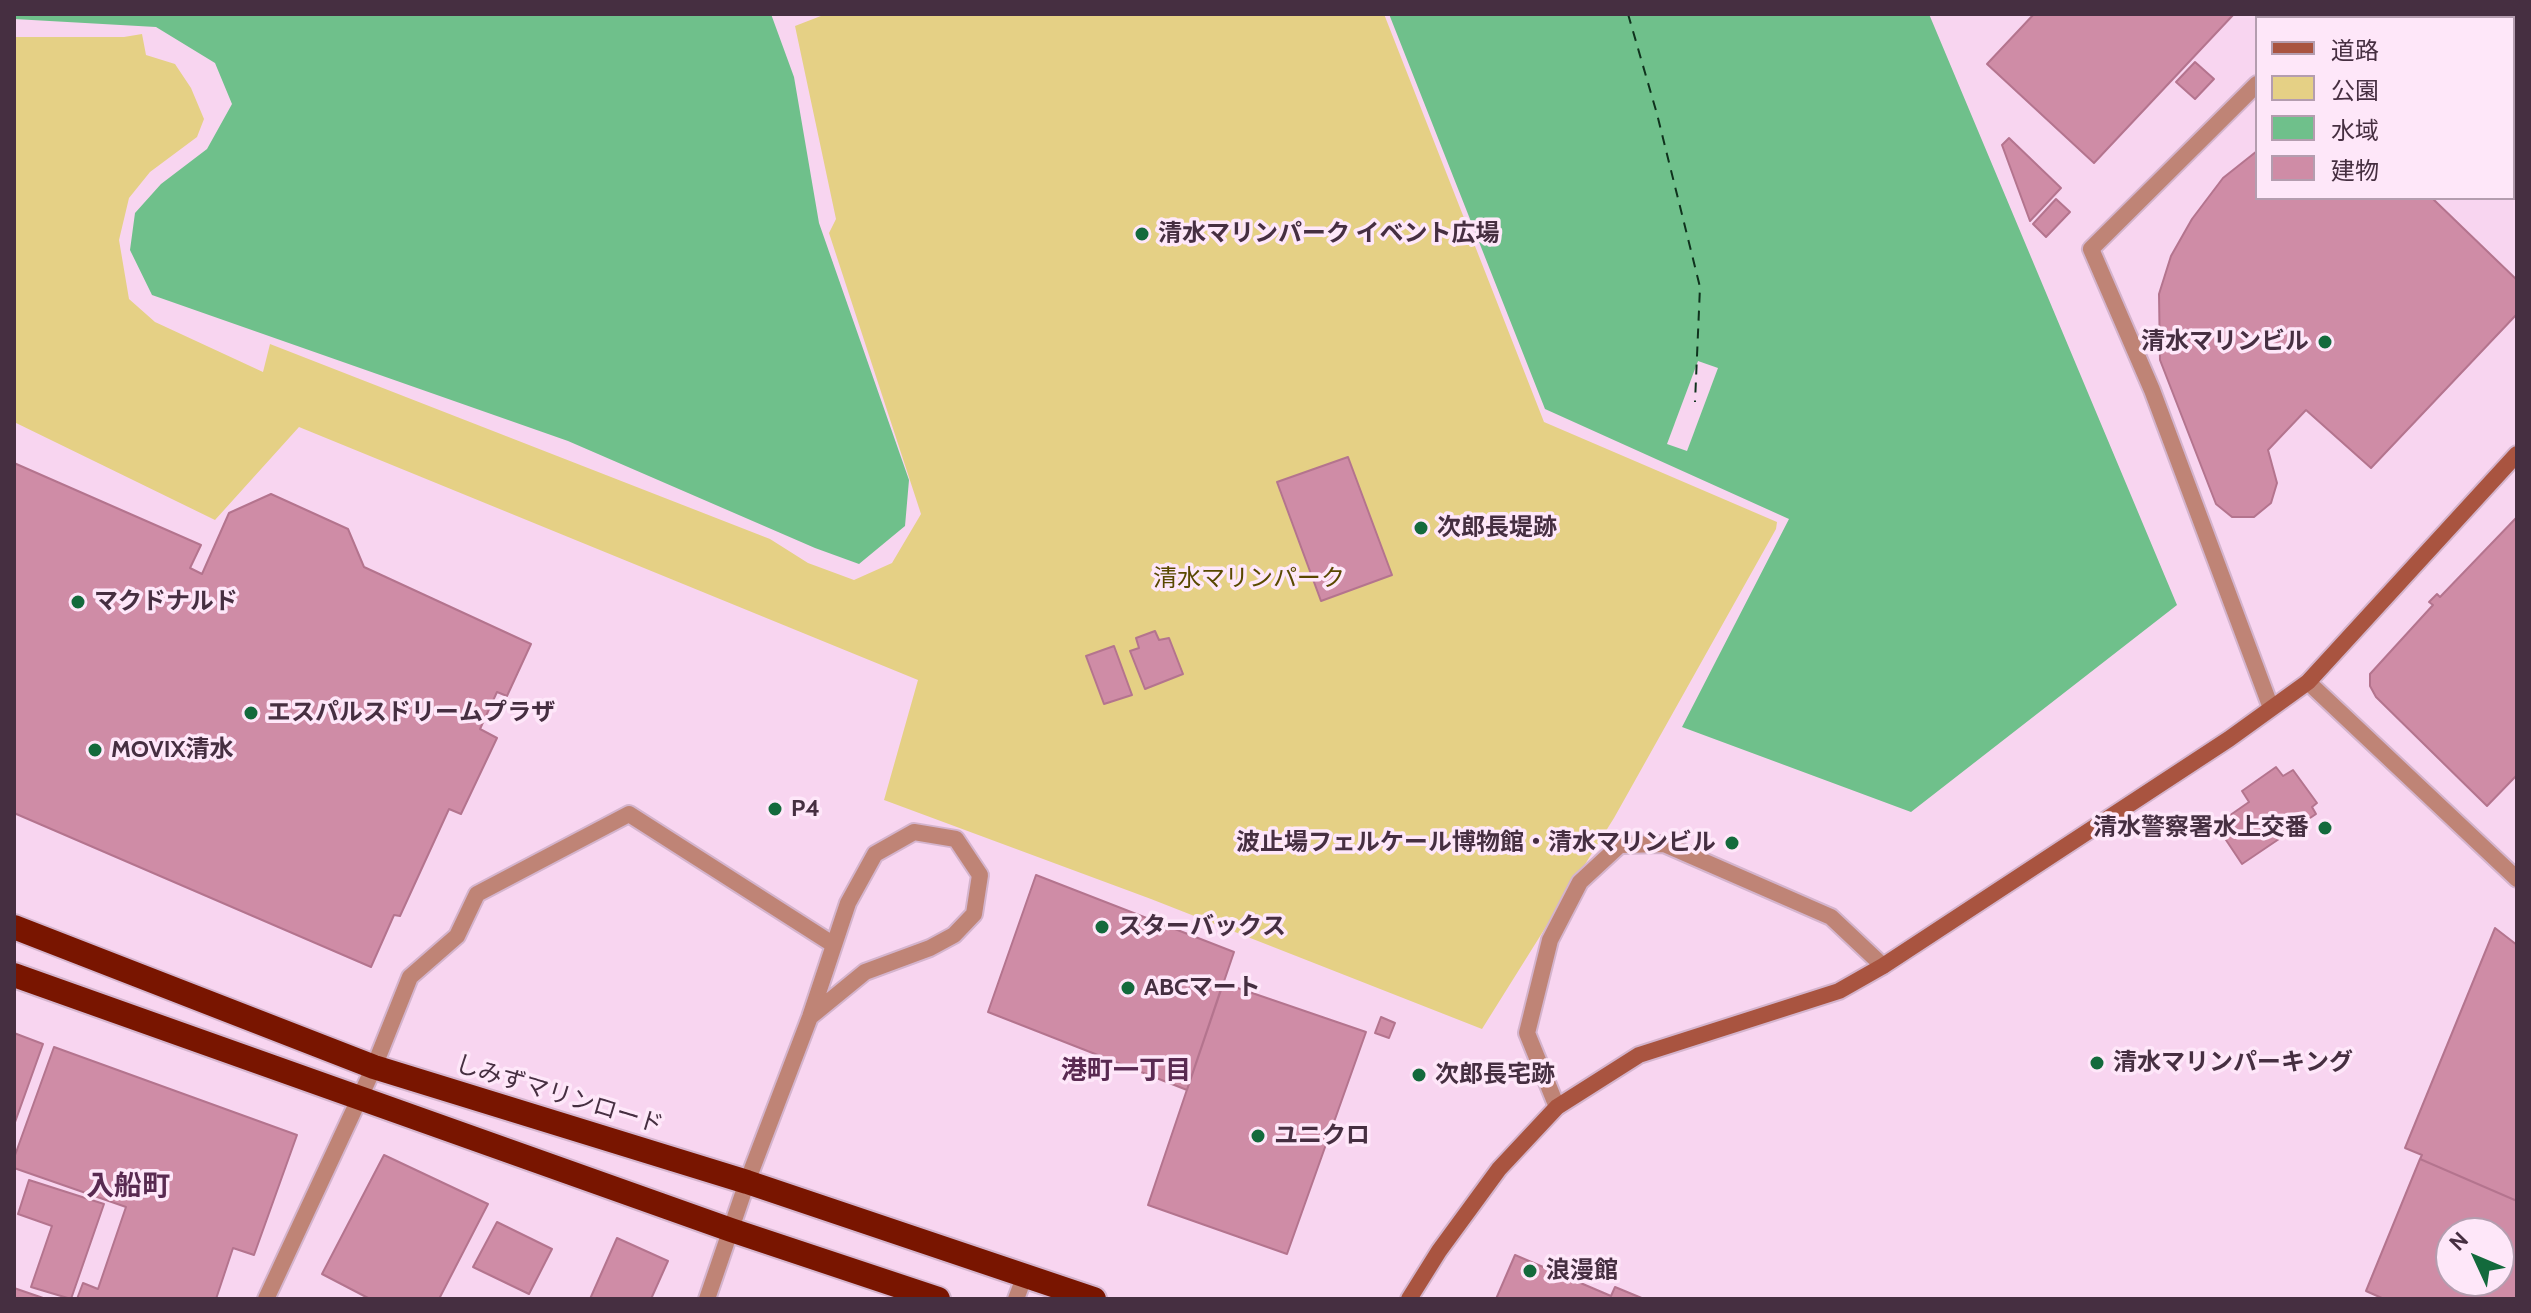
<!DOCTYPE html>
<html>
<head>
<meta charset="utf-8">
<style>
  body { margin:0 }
  #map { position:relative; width:2531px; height:1313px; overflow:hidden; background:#f8d5f0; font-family:Cabin,"Noto Sans JP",sans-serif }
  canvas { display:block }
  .frame { position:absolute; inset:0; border:16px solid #462f41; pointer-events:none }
  .legend { position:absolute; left:2255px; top:16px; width:260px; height:184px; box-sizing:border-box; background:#fee7f9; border:2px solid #b49daf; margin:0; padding:10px 14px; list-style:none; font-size:24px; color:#462f41 }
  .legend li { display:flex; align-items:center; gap:16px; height:40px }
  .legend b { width:40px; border:2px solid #b49daf }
  .north { position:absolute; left:2435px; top:1217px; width:80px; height:80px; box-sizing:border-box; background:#fee7f9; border:2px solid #b49daf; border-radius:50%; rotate:314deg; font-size:22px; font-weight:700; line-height:32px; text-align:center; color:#462f41 }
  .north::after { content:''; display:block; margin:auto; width:28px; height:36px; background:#136a3c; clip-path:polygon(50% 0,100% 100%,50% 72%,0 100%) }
</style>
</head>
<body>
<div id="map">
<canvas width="2531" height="1313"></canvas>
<div class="frame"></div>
<ul class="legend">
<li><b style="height:10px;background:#a95440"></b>道路</li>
<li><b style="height:22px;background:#e5d085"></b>公園</li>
<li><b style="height:22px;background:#6fc08b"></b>水域</li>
<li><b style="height:22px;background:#cf8ca6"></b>建物</li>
</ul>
<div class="north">N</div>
</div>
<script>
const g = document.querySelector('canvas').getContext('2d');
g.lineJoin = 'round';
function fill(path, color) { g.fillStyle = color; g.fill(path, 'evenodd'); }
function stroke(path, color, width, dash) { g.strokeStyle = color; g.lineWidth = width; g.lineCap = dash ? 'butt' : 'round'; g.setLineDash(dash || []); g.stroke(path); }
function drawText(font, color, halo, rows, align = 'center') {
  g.font = font + ' Cabin,"Noto Sans JP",sans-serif'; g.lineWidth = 7; g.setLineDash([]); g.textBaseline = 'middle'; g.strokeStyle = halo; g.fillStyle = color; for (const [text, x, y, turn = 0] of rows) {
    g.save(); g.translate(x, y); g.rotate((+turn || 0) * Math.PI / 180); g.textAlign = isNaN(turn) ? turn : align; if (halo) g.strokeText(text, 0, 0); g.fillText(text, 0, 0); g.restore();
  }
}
const green = new Path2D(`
  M 826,14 L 1384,14 L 1544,422 L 1777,522 L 1776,529 L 1614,818 L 1482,1029 L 1151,899 L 884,800 L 918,680 L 299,427 L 215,520 L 14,422 L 14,37 L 124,37 L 142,34 L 146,55 L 175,64 L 191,88 L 204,119 L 197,137 L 150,172 L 129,198 L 119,240 L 129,299 L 155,322 L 263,372 L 270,344 L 770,539 L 808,563 L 854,580 L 892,563 L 921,514 L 829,233 L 836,219 L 795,26 Z`);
const water = new Path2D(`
  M 14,14 L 771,14 L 794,77 L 819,223 L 909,480 L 905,526 L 859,564 L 815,548 L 568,441 L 152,295 L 130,250 L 135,213 L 161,184 L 207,149 L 232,104 L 215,63 L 156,27 L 14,19 Z
  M 1389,14 L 1929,14 L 2177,605 L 1911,812 L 1682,727 L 1789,519 L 1545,409 Z`);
const pier = new Path2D(`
  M 1698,361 L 1718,368 L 1687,451 L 1667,444 Z`);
const ferry = new Path2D(`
  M 1628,14 L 1657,114 L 1700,287 L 1695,402`);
const building = new Path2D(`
  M 2034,14 L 2234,14 L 2094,163 L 1987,64 Z
  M 2195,62 L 2214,79 L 2195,99 L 2176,82 Z
  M 2009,138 L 2061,188 L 2030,221 L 2002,145 Z
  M 2257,151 L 2257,198 L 2432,198 L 2517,280 L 2517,314 L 2371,468 L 2306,410 L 2268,450 L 2277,483 L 2271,503 L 2254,517 L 2232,517 L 2216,504 L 2160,360 L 2159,294 L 2171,256 L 2192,219 L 2223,178 Z
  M 2056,199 L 2070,212 L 2046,237 L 2033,224 Z
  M 1348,457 L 1392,575 L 1321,601 L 1277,482 Z
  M 14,463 L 201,545 L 190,568 L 202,574 L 229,513 L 271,494 L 348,529 L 364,567 L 531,644 L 507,696 L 497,692 L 480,729 L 497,738 L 461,814 L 449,809 L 400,916 L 394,915 L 371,967 L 14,813 Z
  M 2517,517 L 2517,775 L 2487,806 L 2376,697 L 2370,686 L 2370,674 L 2433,605 L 2429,602 L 2437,594 L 2440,597 Z
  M 1155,631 L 1159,640 L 1169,638 L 1183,674 L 1145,689 L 1130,651 L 1139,648 L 1136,638 Z
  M 1114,646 L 1132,695 L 1104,704 L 1086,656 Z
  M 2276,767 L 2283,776 L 2293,770 L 2317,803 L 2312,807 L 2316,814 L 2242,864 L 2216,825 L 2249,802 L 2242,791 Z
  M 1036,875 L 1234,952 L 1187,1090 L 988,1012 Z
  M 2495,928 L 2517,945 L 2517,1201 L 2420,1159 L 2422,1155 L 2405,1148 Z
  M 1223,983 L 1366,1032 L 1287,1254 L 1148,1205 Z
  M 1381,1017 L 1395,1023 L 1389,1038 L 1375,1033 Z
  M 14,1033 L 43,1044 L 14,1125 Z
  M 54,1047 L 297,1135 L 254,1255 L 233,1248 L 216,1299 L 77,1299 L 83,1283 L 98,1289 L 126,1207 L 14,1168 L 14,1158 Z
  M 384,1155 L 488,1204 L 439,1299 L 370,1299 L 322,1274 Z
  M 2420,1159 L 2517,1201 L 2517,1299 L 2384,1299 L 2366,1291 ZM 2451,1233 L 2499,1233 L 2499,1281 L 2451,1281 Z
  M 29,1180 L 104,1204 L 71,1299 L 31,1287 L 52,1226 L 18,1214 Z
  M 497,1222 L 552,1249 L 529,1294 L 473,1267 Z
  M 617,1238 L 668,1261 L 651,1299 L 590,1299 Z
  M 1515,1255 L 1611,1296 L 1615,1287 L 1644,1299 L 1496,1299 Z
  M 14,1288 L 46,1299 L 14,1299 Z`);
const lane = new Path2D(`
  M 374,1067 L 410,977 L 457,936 L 477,894 L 629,814 L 834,945
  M 747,1182 L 810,1017 L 848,903 L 875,854 L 914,832 L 956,839 L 980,875 L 974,914 L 954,935 L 930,948 L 865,972 L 810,1017`);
const street = new Path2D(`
  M 2324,18 L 2328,14
  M 2257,84 L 2091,249 L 2152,390 L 2271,708
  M 2308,682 L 2517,879
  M 1557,1107 L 1527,1033 L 1550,940 L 1580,882 L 1620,845 L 1664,844 L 1831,917 L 1883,966
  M 266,1299 L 374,1067
  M 707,1299 L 747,1182
  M 1016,1299 L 1025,1275`);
const secondary = new Path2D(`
  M 2391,14 L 2395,18
  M 2513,130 L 2517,134
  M 1409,1299 L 1439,1251 L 1499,1169 L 1557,1107 L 1639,1055 L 1839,991 L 1883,966 L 2229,739 L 2308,682 L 2517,454`);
const highway = new Path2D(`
  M 14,927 L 374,1067 L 747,1182 L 1094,1299
  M 14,975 L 731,1230 L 938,1299`);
const markers = [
  [1142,234,8,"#136a3c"],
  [2325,342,8,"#136a3c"],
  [1421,528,8,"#136a3c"],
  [78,602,8,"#136a3c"],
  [251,713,8,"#136a3c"],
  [95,750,8,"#136a3c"],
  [775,809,8,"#136a3c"],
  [2325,828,8,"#136a3c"],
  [1732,843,8,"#136a3c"],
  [1102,927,8,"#136a3c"],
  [1128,988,8,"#136a3c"],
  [2097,1063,8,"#136a3c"],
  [1419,1075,8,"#136a3c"],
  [1258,1136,8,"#136a3c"],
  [1530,1271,8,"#136a3c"]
];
const poiNames = [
  ["清水マリンパーク イベント広場",1158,234],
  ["清水マリンビル",2309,342,"right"],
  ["次郎長堤跡",1437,528],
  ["マクドナルド",94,602],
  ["エスパルスドリームプラザ",267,713],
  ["MOVIX清水",111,750],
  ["P4",791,809],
  ["清水警察署水上交番",2309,828,"right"],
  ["波止場フェルケール博物館・清水マリンビル",1716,843,"right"],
  ["スターバックス",1118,927],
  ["ABCマート",1144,988],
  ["清水マリンパーキング",2113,1063],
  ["次郎長宅跡",1435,1075],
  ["ユニクロ",1274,1136],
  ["浪漫館",1546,1271]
];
const parkNames = [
  ["清水マリンパーク",1249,579]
];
const streetNames = [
  ["しみずマリンロード",559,1095,17]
];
const neighbourhoodNames = [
  ["港町一丁目",1126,1071]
];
const quarterNames = [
  ["入船町",128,1187]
];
fill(green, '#e5d085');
fill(water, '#6fc08b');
fill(pier, '#f8d5f0');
stroke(ferry, '#0f321d', 2, [10, 8]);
fill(building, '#cf8ca6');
stroke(building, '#b4748e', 2);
stroke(lane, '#d4b4cd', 20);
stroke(street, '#d4b4cd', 20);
stroke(secondary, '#d4b4cd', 20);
stroke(highway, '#d4b4cd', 28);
stroke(lane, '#bf8476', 16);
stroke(street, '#bf8476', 16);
stroke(secondary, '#a95440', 16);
stroke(highway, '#791500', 24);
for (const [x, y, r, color] of markers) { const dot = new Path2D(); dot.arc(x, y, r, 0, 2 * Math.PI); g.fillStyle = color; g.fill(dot); stroke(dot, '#fee7f9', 3); }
drawText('bold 24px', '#462f41', '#fee7f9', poiNames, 'left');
drawText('24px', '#594800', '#fee7f9', parkNames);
drawText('24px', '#462f41', '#fee7f9', streetNames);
drawText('bold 26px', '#592a51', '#fee7f9', neighbourhoodNames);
drawText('bold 28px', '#592a51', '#fee7f9', quarterNames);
</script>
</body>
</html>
